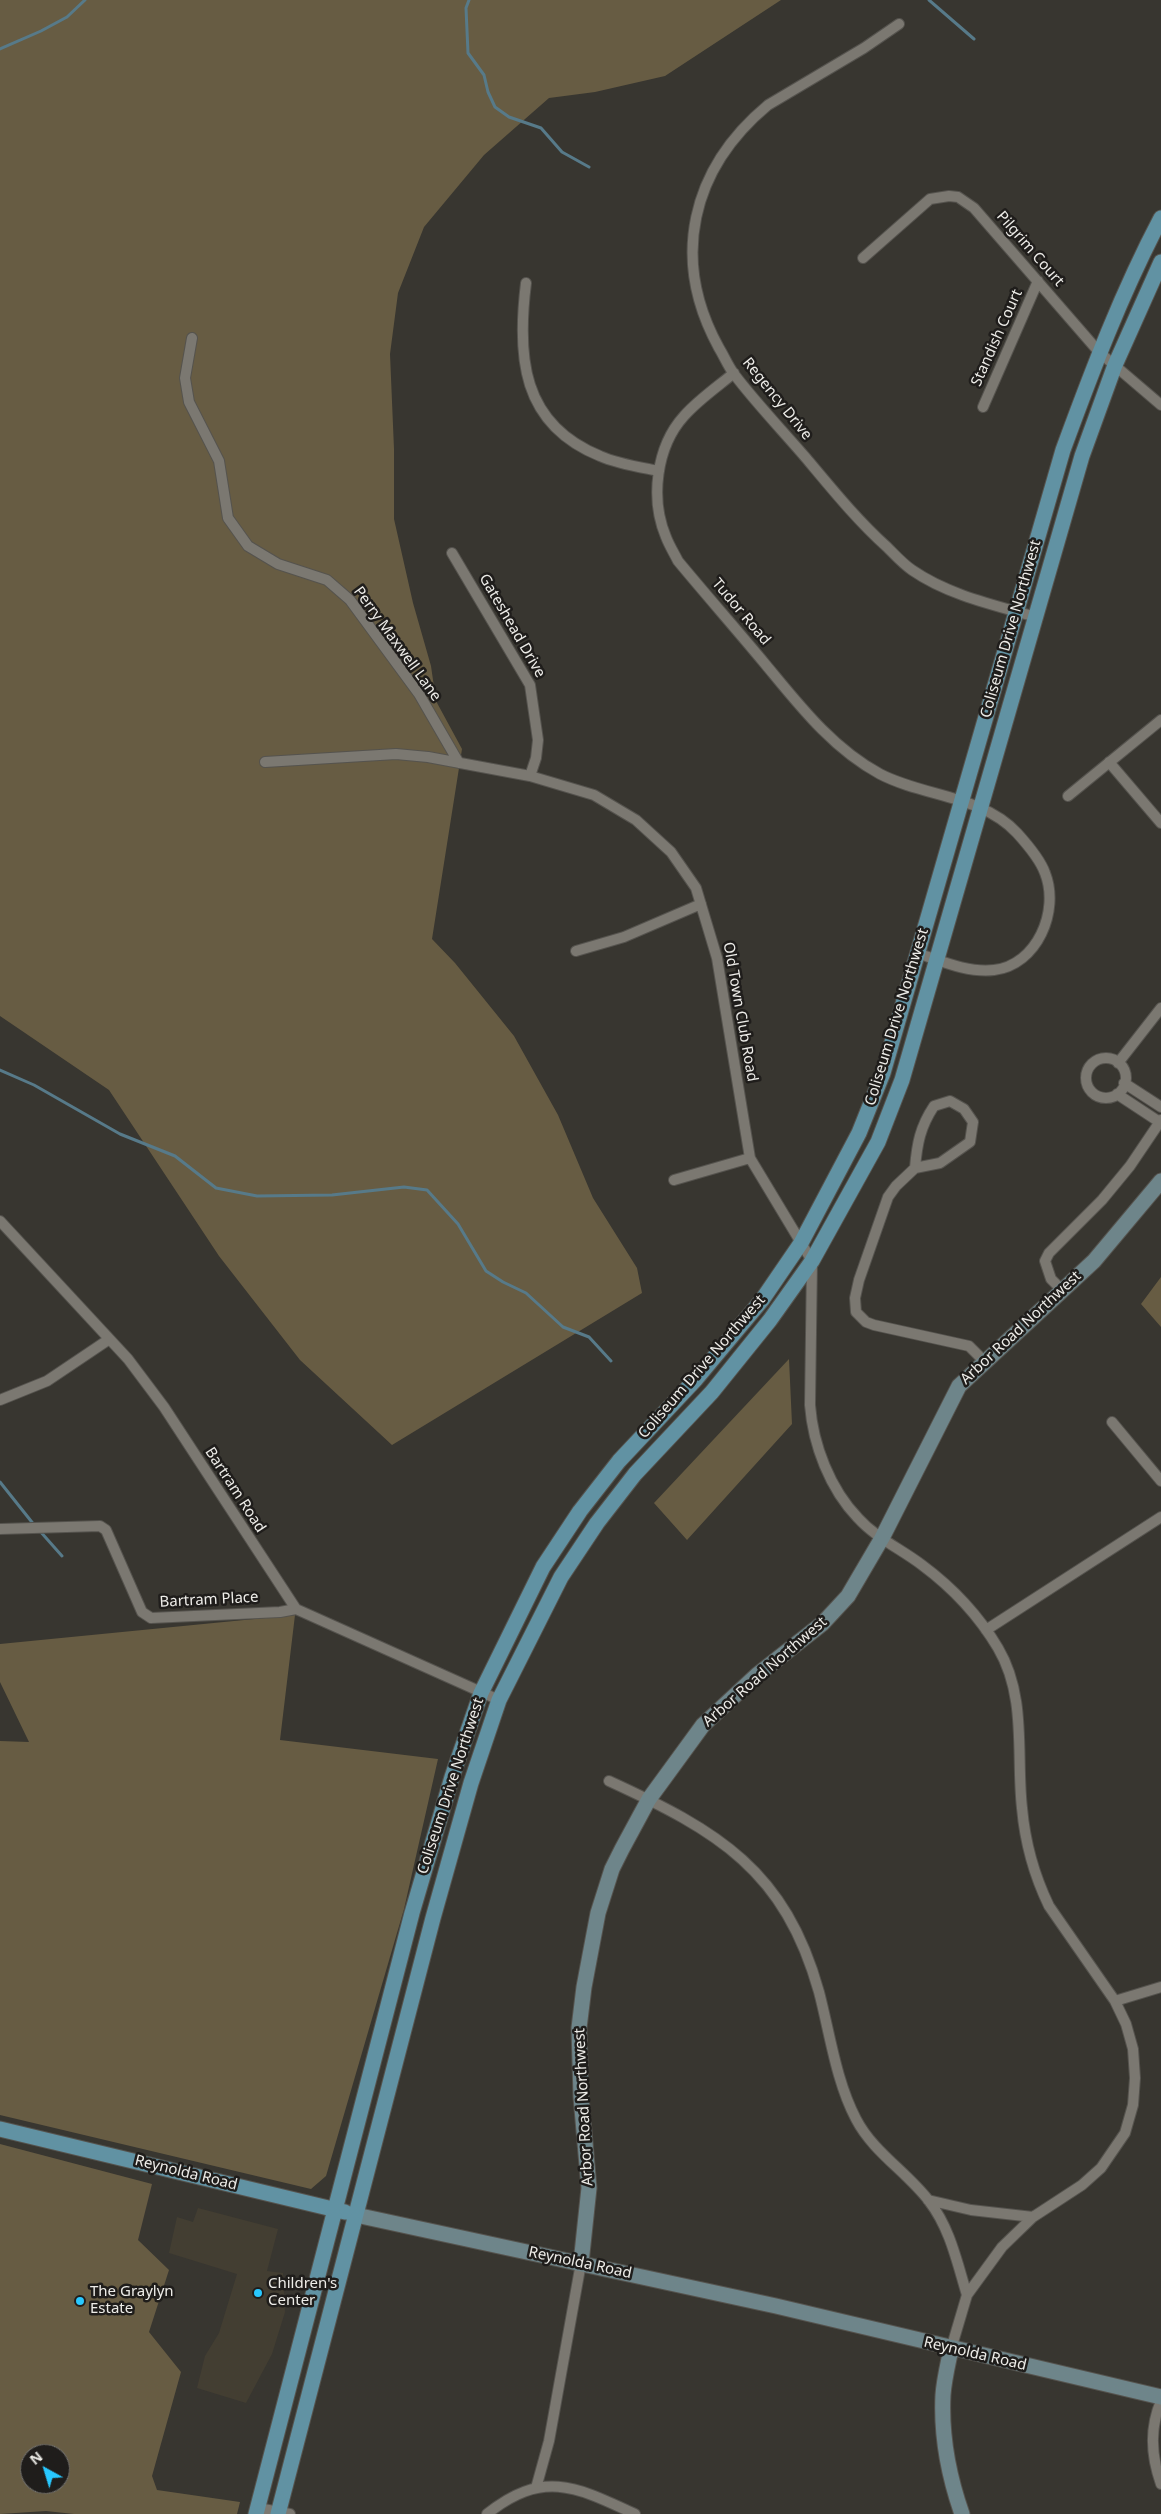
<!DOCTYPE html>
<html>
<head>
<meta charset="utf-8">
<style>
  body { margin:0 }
  #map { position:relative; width:1161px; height:2514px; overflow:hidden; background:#383630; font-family:"Noto Sans",sans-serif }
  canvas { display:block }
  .north { position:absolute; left:20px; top:2444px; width:50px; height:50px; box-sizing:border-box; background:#1f1d1b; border:1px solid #71706d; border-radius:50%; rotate:321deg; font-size:14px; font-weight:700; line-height:20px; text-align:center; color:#edece8 }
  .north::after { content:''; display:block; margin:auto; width:18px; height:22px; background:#28c8ff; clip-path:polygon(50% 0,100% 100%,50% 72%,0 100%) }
</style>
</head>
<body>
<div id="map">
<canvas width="1161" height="2514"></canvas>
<div class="north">N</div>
</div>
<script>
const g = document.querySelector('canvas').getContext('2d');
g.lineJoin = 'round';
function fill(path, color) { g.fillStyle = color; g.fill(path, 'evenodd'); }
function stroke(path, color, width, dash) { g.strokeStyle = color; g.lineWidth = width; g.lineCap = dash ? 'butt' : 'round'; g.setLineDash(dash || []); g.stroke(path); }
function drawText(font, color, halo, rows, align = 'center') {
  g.font = font + ' "Noto Sans",sans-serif'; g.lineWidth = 5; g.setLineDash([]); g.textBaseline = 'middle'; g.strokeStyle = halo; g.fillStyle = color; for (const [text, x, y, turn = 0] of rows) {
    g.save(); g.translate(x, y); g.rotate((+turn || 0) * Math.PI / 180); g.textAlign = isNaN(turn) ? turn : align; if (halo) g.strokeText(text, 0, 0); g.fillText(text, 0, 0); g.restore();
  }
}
const built = new Path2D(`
  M 198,2208 L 278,2229 L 267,2271 L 283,2273 L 285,2312 L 272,2354 L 246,2403 L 197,2388 L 205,2356 L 219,2333 L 237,2274 L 169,2253 L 177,2217 L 193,2222 Z`);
const green = new Path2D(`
  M 0,0 L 781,0 L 665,76 L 595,92 L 549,98 L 484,155 L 424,227 L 398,293 L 390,354 L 394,449 L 394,519 L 413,603 L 431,666 L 436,701 L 462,749 L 432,939 L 455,963 L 514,1036 L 558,1115 L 593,1198 L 637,1268 L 642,1293 L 392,1445 L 300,1360 L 219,1256 L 109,1090 L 0,1016 Z
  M 1161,1277 L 1161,1327 L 1141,1304 Z
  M 789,1359 L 792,1424 L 687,1540 L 654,1503 Z
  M 295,1615 L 280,1740 L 438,1759 L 404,1909 L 326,2176 L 311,2189 L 0,2115 L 0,1741 L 29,1742 L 0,1682 L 0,1644 Z
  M 0,2144 L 152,2184 L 138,2240 L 169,2270 L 149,2332 L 181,2372 L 152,2476 L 157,2490 L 240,2502 L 237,2514 L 74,2514 L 46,2511 L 0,2514 ZM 30,2454 L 60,2454 L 60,2484 L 30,2484 Z`);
const stream = new Path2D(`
  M 469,0 L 466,8 L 468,53 L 484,75 L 488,92 L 495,107 L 509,117 L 541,128 L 562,152 L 589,167
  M 929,0 L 974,39
  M 0,49 L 41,31 L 67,17 L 85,0
  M 0,1070 L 34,1085 L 120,1134 L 175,1156 L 216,1188 L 257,1196 L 332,1195 L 404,1187 L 427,1190 L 458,1224 L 486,1271 L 503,1282 L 526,1293 L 563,1327 L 589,1337 L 611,1361
  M 0,1482 L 35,1526
  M 39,1530 L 62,1556`);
const street = new Path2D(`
  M 899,24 L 864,48 L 768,105 C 691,169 670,259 719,348 C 724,356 728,366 734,374 C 756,403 782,430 806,458 C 832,489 857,520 887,547 C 895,555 903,564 912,570 C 948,595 994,605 1036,617
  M 863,258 L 930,199 L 949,196 L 958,197 L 974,208 L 1099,352 L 1161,405
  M 526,283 C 517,356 521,424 600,456 C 618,464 639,467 659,471
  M 192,338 L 185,378 L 189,402 L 219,461 L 228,518 L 248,546 L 278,564 L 327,580 L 350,600 L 419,694 L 459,763
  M 734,373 C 717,387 698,400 684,416 C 656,447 650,499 666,537 C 669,545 674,553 678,561 C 707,596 737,630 766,665 C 799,705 833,749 880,774 C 924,797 982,795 1017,833 C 1027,844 1040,859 1045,873 C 1060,911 1037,965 994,970 C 968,973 941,961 917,953
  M 983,407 L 1038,281
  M 452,553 L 530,685 L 538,740 L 536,758 L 530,776
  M 265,762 L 396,754 L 428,757 L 530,776 L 594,795 L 636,820 L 671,852 L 696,888 L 717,958 L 750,1158 L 812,1261 L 810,1405 C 813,1445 830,1489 858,1518 C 876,1538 901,1549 922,1565 C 953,1588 979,1616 998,1648 C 1027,1697 1016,1755 1022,1808 C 1025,1842 1034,1875 1049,1906 L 1115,2001 L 1126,2024 L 1133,2049 L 1135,2078 L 1133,2105 L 1125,2133 L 1101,2168 L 1082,2185 L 1033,2217 L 971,2210 L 928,2200
  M 1109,762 L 1161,823
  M 1068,796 L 1161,720
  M 576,951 L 624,937 L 701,904
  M1086 1078a20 20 0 1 1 40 0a20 20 0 1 1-40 0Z
  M 1118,1063 L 1161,1008
  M 1124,1083 L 1161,1107
  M 1117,1094 L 1161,1123
  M 950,1101 L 964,1109 L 973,1122 L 970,1142 L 940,1163 L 915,1168 C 917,1144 920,1127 934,1106 Z
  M 915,1168 L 896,1186 L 888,1197 L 859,1280 L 855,1298 L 856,1312 L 866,1322 L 874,1325 L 969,1346 L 984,1361
  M 674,1180 L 750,1158
  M 0,1221 L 128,1359 L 164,1407 L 296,1609 L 499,1700
  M 1062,1290 L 1051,1279 L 1045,1261 L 1049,1253 L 1102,1200 L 1130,1166 L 1161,1120
  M 0,1400 L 47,1381 L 108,1340
  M 1112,1422 L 1161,1481
  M 0,1529 L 100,1526 L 106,1530 L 142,1612 L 151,1618 L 280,1612 L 296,1609
  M 986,1630 L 1161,1517
  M 609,1781 C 718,1831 785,1870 819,1992 C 830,2034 836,2081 856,2119 C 873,2152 907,2172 929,2201 C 950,2228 957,2262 967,2295
  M 1115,2001 L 1161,1987
  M 951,2349 L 967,2295 L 1002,2247 L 1033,2217
  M 1161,2401 C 1149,2429 1151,2456 1161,2484
  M 536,2488 L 549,2441 L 581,2263
  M 258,2508 L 290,2514
  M 487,2514 C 543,2469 577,2487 635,2514`);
const secondary = new Path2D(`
  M 356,2215 L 776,2306 L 1161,2397
  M 581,2263 L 589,2188 L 581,2097 L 579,2028 L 584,1987 L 598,1913 L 612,1869 L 622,1849 L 649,1799 L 703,1725 L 757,1675 L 823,1623 L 848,1596 L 882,1538 L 959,1386 L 1094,1261 L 1161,1181
  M 951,2349 C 948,2364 944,2380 943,2395 C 941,2435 949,2477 962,2514`);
const primary = new Path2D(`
  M 0,2129 L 345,2212
  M 256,2514 L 412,1913 L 452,1777 L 481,1693 L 543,1567 L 580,1511 L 619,1461 L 696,1379 L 762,1300 L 801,1243 L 859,1133 L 883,1073 L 1063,450 C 1092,371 1122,292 1161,218
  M 278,2514 L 433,1918 L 471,1783 L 499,1700 L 561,1577 L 597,1523 L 635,1474 L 712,1392 L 770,1320 L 812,1261 L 878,1142 L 902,1080 L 1082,456 L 1115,365 L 1161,262`);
const markers = [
  [258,2293,5,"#28c8ff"],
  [80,2301,5,"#28c8ff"]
];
const streetNames = [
  ["Pilgrim Court",1030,249,49],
  ["Standish Court",997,338,-66],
  ["Regency Drive",777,399,51],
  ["Tudor Road",741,612,50],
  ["Gateshead Drive",512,626,60],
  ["Coliseum Drive Northwest",1011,629,-74],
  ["Perry Maxwell Lane",397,644,54],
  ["Old Town Club Road",740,1012,80],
  ["Coliseum Drive Northwest",897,1017,-73],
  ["Arbor Road Northwest",1021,1328,-43],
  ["Coliseum Drive Northwest",702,1367,-49],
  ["Bartram Road",235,1490,57],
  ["Bartram Place",209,1600,-3],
  ["Arbor Road Northwest",765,1672,-41],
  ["Coliseum Drive Northwest",451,1786,-72],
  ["Arbor Road Northwest",584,2107,-93],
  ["Reynolda Road",186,2173,14],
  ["Reynolda Road",580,2263,12],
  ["Reynolda Road",975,2354,13]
];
const poiNames = [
  ["Children's",268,2284],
  ["Center",268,2301],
  ["The Graylyn",90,2292],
  ["Estate",90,2309]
];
fill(built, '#433e32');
fill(green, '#675c43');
stroke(stream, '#577a89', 3);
stroke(street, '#55534e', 12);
stroke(secondary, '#55534e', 17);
stroke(primary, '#55534e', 17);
stroke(street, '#7b7871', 10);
stroke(secondary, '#6e858a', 15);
stroke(primary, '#6192a3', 15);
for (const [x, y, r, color] of markers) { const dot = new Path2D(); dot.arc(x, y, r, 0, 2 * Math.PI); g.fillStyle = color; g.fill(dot); stroke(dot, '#1f1d1b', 2); }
drawText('15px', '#edece8', '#1f1d1b', streetNames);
drawText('15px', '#edece8', '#1f1d1b', poiNames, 'left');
</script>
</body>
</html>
